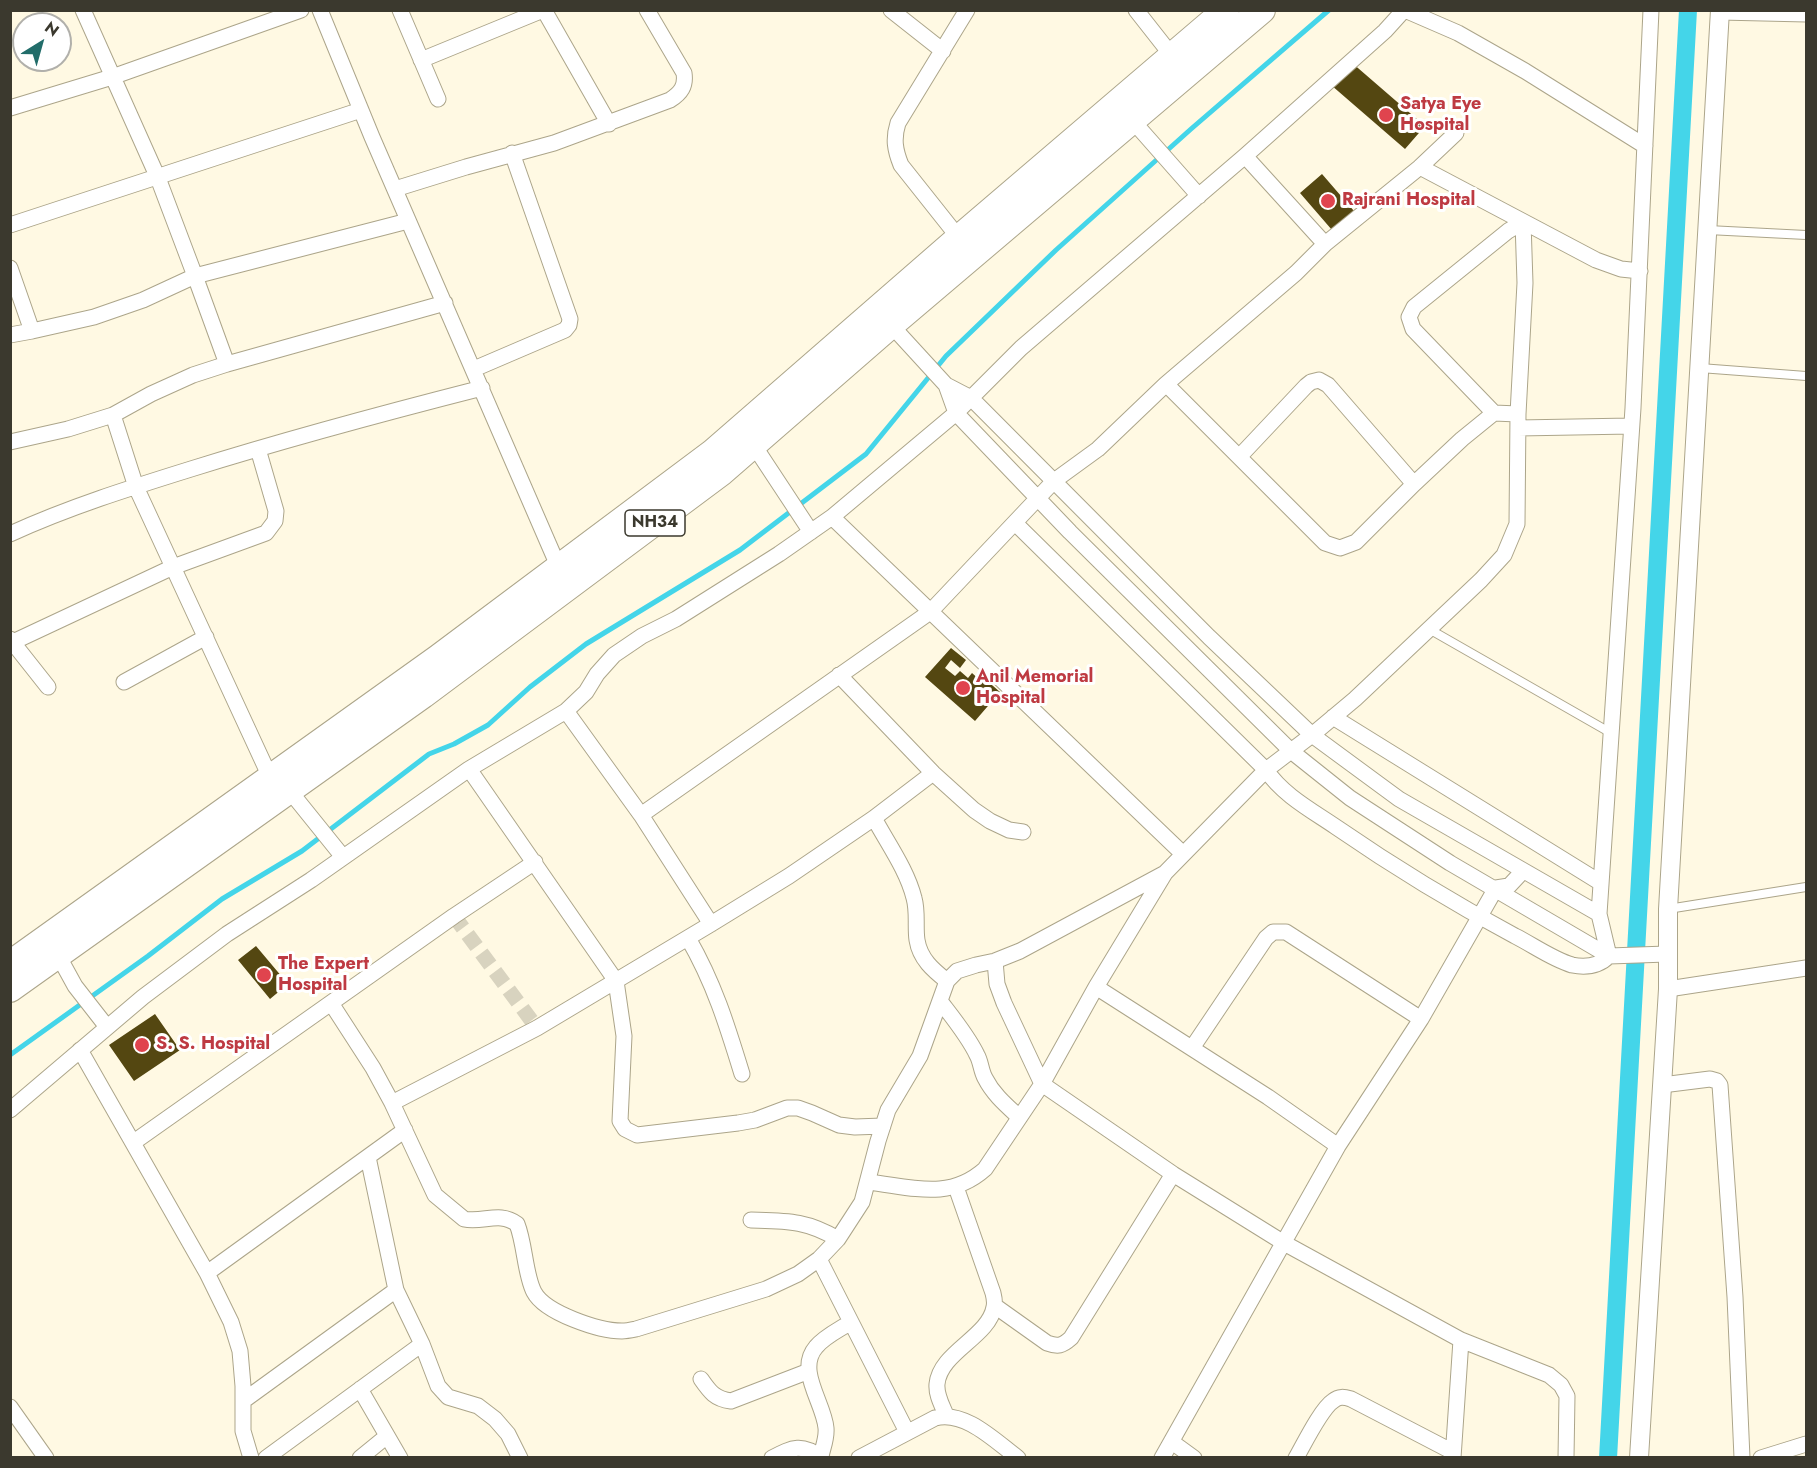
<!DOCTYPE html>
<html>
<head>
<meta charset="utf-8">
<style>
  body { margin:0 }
  #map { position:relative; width:1817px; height:1468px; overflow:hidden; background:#fff9e3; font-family:Jost,sans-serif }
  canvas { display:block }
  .frame { position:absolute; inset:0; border:12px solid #3b392e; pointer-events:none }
  .north { position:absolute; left:12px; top:12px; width:60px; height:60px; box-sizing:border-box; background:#fff; border:2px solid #b1b0ab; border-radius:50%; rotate:37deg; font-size:16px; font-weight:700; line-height:24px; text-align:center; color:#3b392e }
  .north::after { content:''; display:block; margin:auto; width:21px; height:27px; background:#226d6a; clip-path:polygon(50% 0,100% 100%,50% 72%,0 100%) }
</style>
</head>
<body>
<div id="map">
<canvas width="1817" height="1468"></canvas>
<div class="frame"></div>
<div class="north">N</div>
</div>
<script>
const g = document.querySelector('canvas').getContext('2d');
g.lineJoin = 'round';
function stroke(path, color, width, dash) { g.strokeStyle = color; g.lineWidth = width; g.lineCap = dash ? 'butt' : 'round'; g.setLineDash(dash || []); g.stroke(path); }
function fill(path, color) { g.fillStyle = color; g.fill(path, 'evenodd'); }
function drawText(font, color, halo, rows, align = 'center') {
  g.font = font + ' Jost,sans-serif'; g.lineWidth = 6; g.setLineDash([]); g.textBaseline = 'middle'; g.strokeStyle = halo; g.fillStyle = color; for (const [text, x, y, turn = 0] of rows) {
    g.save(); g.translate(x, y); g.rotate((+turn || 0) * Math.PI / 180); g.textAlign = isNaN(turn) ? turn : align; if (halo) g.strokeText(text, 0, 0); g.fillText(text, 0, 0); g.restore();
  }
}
const stream = new Path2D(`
  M 10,1055 L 148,956 L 222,899 L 302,851 L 429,754 L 454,744 L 488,725 L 530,687 L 586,644 L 740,550 L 866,454 L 946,356 L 1056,250 L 1191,129 L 1329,10`);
const canal = new Path2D(`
  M 1608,1458 L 1688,10`);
const building = new Path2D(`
  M 1351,62 L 1425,126 L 1405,149 L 1331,85 Z
  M 1322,174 L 1354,211 L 1332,230 L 1300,193 Z
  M 951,648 L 966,660 L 960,668 L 951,660 L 945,668 L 955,676 L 960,671 L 968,678 L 972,673 L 982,682 L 985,679 L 1000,692 L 975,721 L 925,677 Z
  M 256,946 L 288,984 L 270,999 L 238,960 Z
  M 155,1014 L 180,1050 L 134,1081 L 109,1045 Z`);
const minorTunnel = new Path2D(`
  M 454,916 L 537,1028`);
const service = new Path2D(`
  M 1708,230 L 1806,235
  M 1700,368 L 1806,376
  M 1429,629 L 1611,733
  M 1668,909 L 1806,887`);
const minor = new Path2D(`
  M 83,10 L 158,178 L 195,276 L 408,221
  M 320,10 L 372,137 L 559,568
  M 400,10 L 438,99
  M 544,10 L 609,124
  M 891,10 L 943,51
  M 1136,10 L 1173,57
  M 1405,10 L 1458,33 L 1525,71 L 1645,146
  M 1720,12 L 1806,14
  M 421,60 L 543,10
  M 10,108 L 112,77 L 301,10
  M 1132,120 L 1199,196
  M 1245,156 L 1325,244
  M 1420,167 L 1596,260 L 1621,269 L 1640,271
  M 395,189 L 466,167 L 554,143 L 670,100 C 681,93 686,86 684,73 L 647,10
  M 10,225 L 361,110
  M 959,238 L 901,165 C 895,150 893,139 898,123 L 967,10
  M 10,268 L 32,331 L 94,317 L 143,300 L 195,276 L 227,364 L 193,375 L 151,394 L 113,415 L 68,429 L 10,442
  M 891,325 L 946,385 L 971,398 L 1209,637 L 1312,735 L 1399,799 L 1599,914
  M 10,335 L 32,331
  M 227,364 L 445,303
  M 474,369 L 565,330 L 569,325 L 570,319 L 512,153
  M 1166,384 L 1325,543 L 1340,548 L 1356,542 L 1414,484 L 1462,439 L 1494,413 L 1518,414
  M 946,385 L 956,413 L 1070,532 L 1291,751 L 1350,798 L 1450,863 L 1609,956 L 1667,954
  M 1494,413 L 1413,329 L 1409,317 L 1414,307 L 1508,231 L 1523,222 L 1525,283 L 1518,414 L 1517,524 L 1504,555 L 1481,580 L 1355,699 L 1312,735 L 1266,770 C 1283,795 1311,810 1336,827 C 1394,867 1453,903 1515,936 C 1533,945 1552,959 1572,965 C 1587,968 1599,966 1609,956
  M 113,415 L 136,487 L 270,777 L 289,790 L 343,857
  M 1518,428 L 1631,426
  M 753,444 L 811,532
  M 1240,456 L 1306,386 L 1311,382 L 1319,380 L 1328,385 L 1414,484
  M 832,517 L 1182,853
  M 10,534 C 69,507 130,488 191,469 C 287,439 384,413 482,388
  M 10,639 L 48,687
  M 13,642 L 173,567 L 266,533 L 275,521 L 276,511 L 258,449
  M 839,675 L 933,773 L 974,810 L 990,821 L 1009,830 L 1023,832
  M 124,682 L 206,637
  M 566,711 L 641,815 L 711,924
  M 1333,717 L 1601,883
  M 469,769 L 616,981 L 624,1036 L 620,1121 L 625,1129 L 637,1135 L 738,1123 L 755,1120 L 787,1108 L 798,1108 L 812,1113 L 839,1125 L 855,1127 L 883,1126
  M 641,815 L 930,612 L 1054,481 L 1098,449 L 1166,384 L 1296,273 L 1325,244 L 1420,167 L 1456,133
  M 874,818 C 888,844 907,870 914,898 C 918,912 915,927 917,940 C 920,959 933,970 947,981
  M 688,938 C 714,983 727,1025 742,1074
  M 58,955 L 75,986 L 107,1027
  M 1609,956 L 1599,914 L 1633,408 L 1651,10
  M 995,961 L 997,984 L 1004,1003 L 1042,1084 L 1173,1174 L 1284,1243 L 1461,1340 L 1549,1375 L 1561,1385 L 1567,1396 L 1566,1458
  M 1096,987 L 1268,1097 L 1338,1146
  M 1668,989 L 1806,968
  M 940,1001 C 953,1018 968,1036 977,1055 C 981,1062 981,1071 985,1078 C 993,1094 1006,1105 1019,1117
  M 331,1003 L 373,1068 L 392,1103 L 435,1195 L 464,1219 C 483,1223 500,1211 517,1224 C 525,1244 525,1275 534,1292 C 545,1313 599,1331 622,1331 C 626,1331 631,1330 636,1329 L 766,1289 L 798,1274 L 819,1259 L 838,1239 L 862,1202 L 878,1141 L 888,1110 L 920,1056 L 947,981 L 957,971 L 976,965 L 995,961 L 1020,951 L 1165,873
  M 1192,1048 L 1266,938 L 1273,932 L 1286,932 L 1421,1019
  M 80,1050 L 207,1273 L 231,1322 L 240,1351 L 243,1386 L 243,1431 L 251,1458
  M 1662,1085 L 1710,1079 L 1717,1081 L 1720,1085 L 1735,1297 L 1742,1458
  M 392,1103 L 537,1028 L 711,924 L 789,876 L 874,818 L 933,773
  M 10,1110 L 143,997 L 227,934 L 311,880 L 469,769 L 566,711 L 586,692 L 597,674 L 614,655 L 642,636 L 676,619 L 779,554 L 832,517 L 956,413 L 1021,348 L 1245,156 L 1385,31 L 1404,10
  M 134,1142 L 454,916 L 535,862
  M 368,1157 L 396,1290 L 422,1344 L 438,1386 L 448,1397 L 478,1406 L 495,1419 L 508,1434 L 520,1458
  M 868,1182 C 912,1187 949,1201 985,1169 L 1042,1084 L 1096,987 L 1165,873 L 1266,770 L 1015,523
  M 751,1220 C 787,1221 806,1220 838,1239
  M 819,1259 L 907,1432
  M 207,1273 L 405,1130
  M 995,1306 L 1047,1343 C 1058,1347 1062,1346 1071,1338 L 1173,1174
  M 701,1379 C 710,1392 715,1399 731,1401 L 809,1371
  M 360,1389 L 400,1458
  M 243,1401 L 396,1290
  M 10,1407 L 46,1458
  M 946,1415 C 942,1405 936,1395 937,1384 C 940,1352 989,1337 994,1307 C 995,1303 994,1297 993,1293 L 956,1187
  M 1172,1442 L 1194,1458
  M 821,1456 C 823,1447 827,1438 826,1428 C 824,1403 796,1370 816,1347 C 825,1336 839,1330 851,1322
  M 266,1458 L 422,1344
  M 360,1458 L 387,1436
  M 772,1458 C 793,1447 802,1443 822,1458
  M 859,1458 L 935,1418 C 965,1410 995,1441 1018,1458
  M 1162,1458 L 1338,1146 L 1421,1019 L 1496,888 L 1509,886 L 1523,871
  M 1296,1458 C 1304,1444 1321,1409 1333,1401 C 1339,1396 1344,1397 1351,1399 L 1453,1452
  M 1453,1458 L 1461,1340
  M 1761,1458 L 1806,1444`);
const tertiary = new Path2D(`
  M 1639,1458 L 1668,989 L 1668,909 L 1720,10`);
const trunk = new Path2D(`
  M 10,964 L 438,658 L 712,453 L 959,238 L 1226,10
  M 10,989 L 423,695 L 722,472 L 891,325 L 1262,10`);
const markers = [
  [1386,115,8,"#e0444e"],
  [1328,201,8,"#e0444e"],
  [963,688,8,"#e0444e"],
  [264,975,8,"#e0444e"],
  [142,1045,8,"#e0444e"]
];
const shields = [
  [655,523,60]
];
const shieldNames = [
  ["NH34",655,523]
];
const healthNames = [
  ["Satya Eye",1400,105],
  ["Hospital",1400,126],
  ["Rajrani Hospital",1342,201],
  ["Anil Memorial",976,678],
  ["Hospital",976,699],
  ["The Expert",278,965],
  ["Hospital",278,986],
  ["S. S. Hospital",156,1045]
];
stroke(stream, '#44d5e9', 5);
stroke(canal, '#44d5e9', 18);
fill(building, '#544711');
stroke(minorTunnel, '#d8d3bf', 15, [15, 8]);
stroke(service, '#aca58a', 10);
stroke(minor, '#aca58a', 17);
stroke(tertiary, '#aca58a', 20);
stroke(trunk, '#aca58a', 28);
stroke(service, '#fff', 8);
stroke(minor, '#fff', 15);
stroke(tertiary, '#fff', 18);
stroke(trunk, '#fff', 26);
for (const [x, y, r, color] of markers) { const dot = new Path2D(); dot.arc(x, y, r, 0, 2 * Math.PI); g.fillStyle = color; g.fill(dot); stroke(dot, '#fff', 2); }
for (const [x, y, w] of shields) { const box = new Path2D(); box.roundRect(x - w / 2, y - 13, w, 26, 4.5); g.fillStyle = '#fff'; g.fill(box); stroke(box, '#3b392e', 1.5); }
drawText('bold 16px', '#3b392e', null, shieldNames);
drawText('bold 18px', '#be3a42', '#fff', healthNames, 'left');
</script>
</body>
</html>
